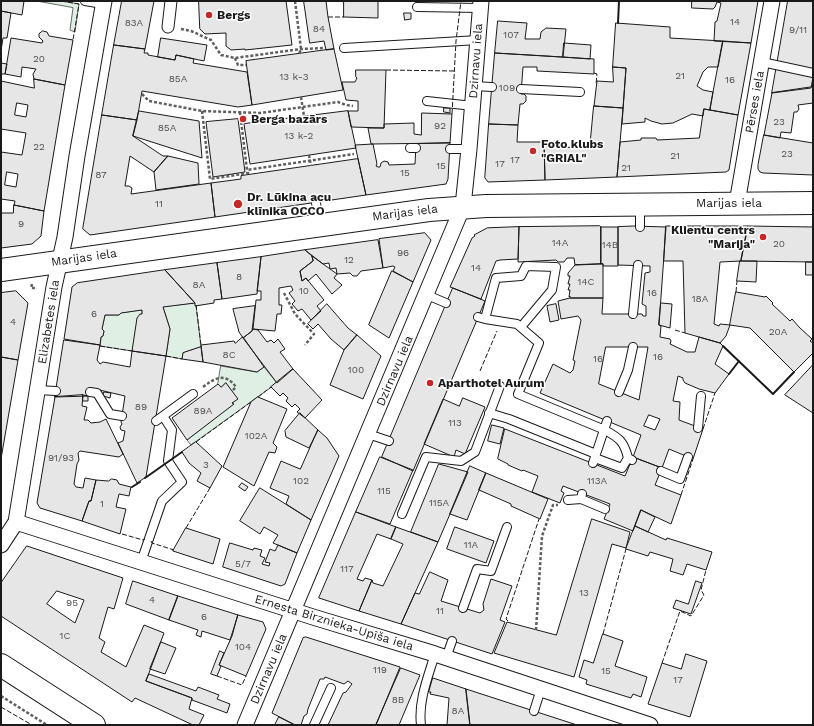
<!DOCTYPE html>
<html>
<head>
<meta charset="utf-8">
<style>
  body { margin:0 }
  #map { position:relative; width:814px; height:726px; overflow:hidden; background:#fff; font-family:"Work Sans",sans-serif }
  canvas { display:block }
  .frame { position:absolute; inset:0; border:2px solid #1a1a1a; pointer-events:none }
</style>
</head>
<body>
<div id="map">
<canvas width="814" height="726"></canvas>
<div class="frame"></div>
</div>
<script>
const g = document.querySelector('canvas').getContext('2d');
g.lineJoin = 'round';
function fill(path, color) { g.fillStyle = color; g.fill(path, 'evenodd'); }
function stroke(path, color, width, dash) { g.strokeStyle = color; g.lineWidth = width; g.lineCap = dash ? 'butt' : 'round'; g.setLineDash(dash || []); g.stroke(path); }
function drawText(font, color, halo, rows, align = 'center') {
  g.font = font + ' "Work Sans",sans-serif'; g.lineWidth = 3; g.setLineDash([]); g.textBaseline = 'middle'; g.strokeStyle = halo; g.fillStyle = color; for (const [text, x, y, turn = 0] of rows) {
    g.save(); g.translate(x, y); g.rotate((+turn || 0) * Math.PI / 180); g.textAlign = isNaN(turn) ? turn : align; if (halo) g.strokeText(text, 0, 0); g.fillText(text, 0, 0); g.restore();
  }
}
const green = new Path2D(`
  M 37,1 L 61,1 L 79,4 L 75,32 L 70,30 L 73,8 Z
  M 195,303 L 196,305 L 201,347 L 183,353 L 182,359 L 166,356 L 170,329 L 163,307 Z
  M 142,310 L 142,314 L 132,351 L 100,346 L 101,337 L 103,336 L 104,331 L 102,329 L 105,315 L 119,315 L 121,313 Z
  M 221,366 L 257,372 L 264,367 L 277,383 L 191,445 L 187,440 L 233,404 L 232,403 L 237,399 L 226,383 L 221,387 L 218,384 Z`);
const building = new Path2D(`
  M 1,1 L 24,1 L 22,15 L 1,11 Z
  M 122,1 L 154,1 L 145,49 L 114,45 Z
  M 199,1 L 286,1 L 292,45 L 245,50 L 245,49 L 231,50 L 226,46 L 226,33 L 205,34 L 200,29 Z
  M 304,1 L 326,1 L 328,17 L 334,49 L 326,50 L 324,41 L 310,43 Z
  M 344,1 L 378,1 L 378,18 L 344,17 Z
  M 692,1 L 758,1 L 751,43 L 714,41 L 715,22 L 717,21 L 721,3 L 717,2 L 715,7 L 713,9 L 692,8 Z
  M 788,1 L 813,1 L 813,77 L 811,88 L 772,93 Z
  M 1,11 L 11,13 L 7,38 L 3,38 L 1,51 Z
  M 404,13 L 411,13 L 411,19 L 405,20 Z
  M 498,21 L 527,23 L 525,39 L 540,39 L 541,32 L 546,28 L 566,29 L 563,57 L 495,53 Z
  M 616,23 L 670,27 L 670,38 L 723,41 L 718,67 L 708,67 L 703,72 L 697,86 L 703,90 L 713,92 L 710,110 L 704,109 L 703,116 L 692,114 L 673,123 L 662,124 L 651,121 L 645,118 L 645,122 L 622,124 L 626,68 L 613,67 Z
  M 43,31 L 47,32 L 49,36 L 73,40 L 65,85 L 34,79 L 33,74 L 36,69 L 22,67 L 21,77 L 5,74 L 11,38 L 42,43 L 43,41 L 39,37 L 39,34 Z
  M 161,38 L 207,45 L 204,61 L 176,55 L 175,60 L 158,57 Z
  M 723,41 L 751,43 L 738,115 L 710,110 Z
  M 564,43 L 591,45 L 590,59 L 563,57 Z
  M 114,45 L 145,49 L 144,53 L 148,53 L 148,55 L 175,60 L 176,55 L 194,59 L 193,63 L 247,72 L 252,105 L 238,107 L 142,91 L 137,120 L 102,115 Z
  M 334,49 L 343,90 L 252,105 L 246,61 Z
  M 495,53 L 594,59 L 594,74 L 537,71 L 537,67 L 523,67 L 521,94 L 524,94 L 526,96 L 526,101 L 523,104 L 520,104 L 518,125 L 489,124 Z
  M 1,61 L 1,63 L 7,64 L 5,74 L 1,74 Z
  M 613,67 L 626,68 L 623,108 L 594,106 L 597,81 L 613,82 Z
  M 356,70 L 386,70 L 384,128 L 351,127 L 348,111 L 358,111 L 358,101 L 346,100 L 342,82 L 355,82 L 357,78 L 356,77 Z
  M 34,79 L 65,85 L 44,211 L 14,205 L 15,201 L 1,199 L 1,152 L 22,155 L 26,133 L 1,129 L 1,81 L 34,88 ZM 17,103 L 28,105 L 26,117 L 15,115 ZM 7,172 L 18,174 L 16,187 L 5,185 Z
  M 813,87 L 813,103 L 798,105 L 799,109 L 797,112 L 794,112 L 791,133 L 781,132 L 780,138 L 764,135 L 772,93 Z
  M 594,106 L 623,108 L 617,177 L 545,180 L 544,142 L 560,141 L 560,148 L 587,146 L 590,142 Z
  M 444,108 L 450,108 L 450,113 L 444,112 Z
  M 704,109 L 738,115 L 729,170 L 726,172 L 617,177 L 620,142 L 641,140 L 641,138 L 656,138 L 657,140 L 699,138 Z
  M 139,111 L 199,121 L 202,158 L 133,136 Z
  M 348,111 L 356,148 L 250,164 L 244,124 Z
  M 422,113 L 452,114 L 450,143 L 371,144 L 368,128 L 384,128 L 384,124 L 414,123 L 414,134 L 421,135 Z
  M 102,115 L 137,120 L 133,136 L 163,156 L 168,156 L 154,172 L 130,156 L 125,186 L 129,186 L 132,188 L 131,194 L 211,183 L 215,217 L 90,235 L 83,229 Z
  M 238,119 L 245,172 L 213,177 L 206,122 Z
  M 489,124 L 518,125 L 517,142 L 544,142 L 545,180 L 488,182 L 485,178 Z
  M 764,135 L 813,143 L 813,175 L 763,173 L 760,172 L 758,169 L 758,165 Z
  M 450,143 L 448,179 L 446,184 L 366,195 L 355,145 L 373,144 L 377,164 L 376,166 L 378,167 L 380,167 L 381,163 L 384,161 L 388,162 L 389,165 L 415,164 L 416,144 Z
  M 168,156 L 198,163 L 199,184 L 156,190 L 154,172 Z
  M 358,159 L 366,195 L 215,217 L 211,183 L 241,179 L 241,176 Z
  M 14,205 L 44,211 L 41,236 L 32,244 L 1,248 L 1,213 L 13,213 Z
  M 600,226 L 601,227 L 601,264 L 575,265 L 574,258 L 567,258 L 564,262 L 558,262 L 556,260 L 518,262 L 519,227 Z
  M 634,226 L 666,227 L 659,325 L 661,326 L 660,337 L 670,339 L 671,341 L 670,344 L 687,352 L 695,352 L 699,337 L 720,343 L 723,346 L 715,364 L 729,374 L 715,393 L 699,389 L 685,383 L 683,380 L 683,378 L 678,376 L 673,401 L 680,402 L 679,420 L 703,429 L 693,459 L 669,449 L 662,468 L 633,457 L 641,435 L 540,393 L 553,364 L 570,373 L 573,370 L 575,361 L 573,360 L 581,320 L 578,316 L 561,319 L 558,301 L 570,298 L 603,298 L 602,314 L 642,314 L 643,316 L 646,316 L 646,306 L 642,304 L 645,273 L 650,272 L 650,266 L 618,265 L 618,227 ZM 606,347 L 648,347 L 639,400 L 599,384 ZM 649,415 L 660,419 L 655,430 L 644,426 Z
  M 666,226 L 748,226 L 741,261 L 720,262 L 714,324 L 719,326 L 720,324 L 730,325 L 726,336 L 720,343 L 685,333 L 683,261 L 664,261 Z
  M 748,226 L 813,227 L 813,262 L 741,261 Z
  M 519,227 L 518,259 L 500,260 L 496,261 L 481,299 L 450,287 L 472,238 L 475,236 L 474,235 L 487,228 Z
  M 601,227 L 618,227 L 618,266 L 603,266 L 603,264 L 601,264 Z
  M 425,233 L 431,240 L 413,282 L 393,271 L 395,267 L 393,266 L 383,268 L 379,239 Z
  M 378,240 L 383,268 L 361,271 L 357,276 L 353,276 L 350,273 L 337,274 L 336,268 L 330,269 L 329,263 L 323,264 L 305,250 Z
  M 305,250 L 312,256 L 313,261 L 300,271 L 302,281 L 306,278 L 324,300 L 317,306 L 321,311 L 311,320 L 302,309 L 298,311 L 292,304 L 295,301 L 289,293 L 293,290 L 291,286 L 279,288 L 279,305 L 282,305 L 281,314 L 277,314 L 275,331 L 253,329 L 256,300 L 261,300 L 261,291 L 257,291 L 261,257 Z
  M 312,256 L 337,274 L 334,278 L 342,285 L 332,294 L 316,274 L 308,281 L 306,278 L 302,281 L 300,271 L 313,261 Z
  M 261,257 L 257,294 L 222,299 L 217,263 Z
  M 740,261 L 757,261 L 756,282 L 737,281 Z
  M 806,262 L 813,262 L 813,275 L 806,275 Z
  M 217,263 L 222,299 L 214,300 L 214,303 L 195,306 L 195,303 L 165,270 Z
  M 603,264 L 603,298 L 570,298 L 570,296 L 569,297 L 570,290 L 568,290 L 570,284 L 568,284 L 570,276 L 568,276 L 568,273 L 575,265 Z
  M 165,270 L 195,303 L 163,307 L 170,329 L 166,356 L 132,351 L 137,318 L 140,314 L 142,314 L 142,310 L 121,313 L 119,315 L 105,315 L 102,329 L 104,331 L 103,336 L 101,337 L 100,345 L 64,339 L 72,287 L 77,283 Z
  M 392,271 L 413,282 L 389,338 L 369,325 Z
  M 453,288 L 485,301 L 413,471 L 382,457 Z
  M 16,291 L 28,303 L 18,360 L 1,357 L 1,293 Z
  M 736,292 L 765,297 L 766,296 L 773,303 L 772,304 L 790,321 L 792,319 L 800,328 L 812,339 L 810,341 L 813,343 L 813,353 L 794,372 L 750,328 L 730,325 Z
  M 661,303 L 672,304 L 670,328 L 659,325 Z
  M 327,304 L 348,328 L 357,335 L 344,350 L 331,339 L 318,324 L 313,329 L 308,324 Z
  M 556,304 L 559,320 L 550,322 L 547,306 Z
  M 255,306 L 252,331 L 243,338 L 239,332 L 233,309 Z
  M 253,329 L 258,330 L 267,342 L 271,340 L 274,343 L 278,339 L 285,349 L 280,352 L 293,369 L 277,383 L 243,338 L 252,331 Z
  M 357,335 L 381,356 L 363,399 L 330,385 L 344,350 Z
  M 243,337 L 264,367 L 257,372 L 203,362 L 201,345 L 234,341 L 235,343 Z
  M 64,340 L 100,345 L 97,360 L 100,364 L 103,362 L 130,367 L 132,351 L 166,356 L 146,477 L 137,483 L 118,443 L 123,441 L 125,431 L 121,430 L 120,427 L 122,424 L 121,422 L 125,396 L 91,388 L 90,396 L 55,397 Z
  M 201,347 L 203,362 L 182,359 L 183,353 Z
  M 1,357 L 18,360 L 1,459 Z
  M 813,365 L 813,413 L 785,395 Z
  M 293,369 L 322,400 L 305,418 L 297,412 L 300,409 L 295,404 L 292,407 L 286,401 L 288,398 L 283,393 L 280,396 L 271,387 Z
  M 226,383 L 238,399 L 232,403 L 234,404 L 187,440 L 172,418 L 218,384 L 221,387 Z
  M 104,392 L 111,393 L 110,398 L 103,396 Z
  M 83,395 L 82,406 L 87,407 L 84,420 L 88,420 L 91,423 L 100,422 L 106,419 L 123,454 L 119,457 L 80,451 L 78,453 L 79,460 L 77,464 L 74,484 L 76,487 L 83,488 L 85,478 L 96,480 L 91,501 L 89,501 L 82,521 L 40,508 L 37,503 L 55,397 Z
  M 83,395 L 88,396 L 88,401 L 83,401 Z
  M 258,397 L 287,409 L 273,443 L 277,447 L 275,453 L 269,452 L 254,486 L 223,467 L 251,402 Z
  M 463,398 L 485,407 L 465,454 L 456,450 L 454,457 L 424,444 L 443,399 L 459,406 Z
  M 300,413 L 318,430 L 309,448 L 286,437 L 285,431 Z
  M 492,425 L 504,428 L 500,444 L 488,441 Z
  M 505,429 L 625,476 L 633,457 L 662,468 L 655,485 L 681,495 L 671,524 L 641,510 L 633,531 L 604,519 L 610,504 L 563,486 L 561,491 L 564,493 L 560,503 L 532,492 L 538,476 L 523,470 L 522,471 L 508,465 L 508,464 L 498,459 Z
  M 318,430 L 327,438 L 339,456 L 311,520 L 286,504 L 289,496 L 270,488 L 281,461 L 300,469 Z
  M 196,442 L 222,466 L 210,488 L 197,481 L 201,473 L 189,463 L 182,452 Z
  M 380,457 L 413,470 L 390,524 L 356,512 Z
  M 439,464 L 468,472 L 438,542 L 411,532 Z
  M 470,466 L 486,473 L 467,520 L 450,514 Z
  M 486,473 L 548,499 L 540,519 L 511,506 L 511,504 L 479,490 Z
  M 112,479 L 117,480 L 119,484 L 131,487 L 129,496 L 119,494 L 116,507 L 126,509 L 120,534 L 82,521 L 89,501 L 91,501 L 96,480 L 108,481 Z
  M 242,483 L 248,487 L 245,491 L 239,487 Z
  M 260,488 L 311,520 L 297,553 L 273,543 L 278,535 L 264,527 L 260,534 L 240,521 Z
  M 641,510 L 655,517 L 648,532 L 635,526 Z
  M 356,512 L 396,527 L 391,539 L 377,534 L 357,579 L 363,581 L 365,578 L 372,580 L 359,611 L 319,598 Z
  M 592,519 L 630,532 L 626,548 L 612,544 L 574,677 L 494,653 L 507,622 L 556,635 Z
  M 635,526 L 666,540 L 667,538 L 712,552 L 706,570 L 687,564 L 683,575 L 670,571 L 673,559 L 650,552 L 648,556 L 626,549 Z
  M 396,527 L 438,542 L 401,624 L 359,611 L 372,580 L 373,583 L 383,586 L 403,544 L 391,539 Z
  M 455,527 L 494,541 L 486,563 L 447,549 Z
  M 186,528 L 220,539 L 213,564 L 173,551 Z
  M 230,543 L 253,550 L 254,548 L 262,550 L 260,556 L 265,558 L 262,564 L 269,566 L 270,563 L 265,562 L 270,549 L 275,551 L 278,545 L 297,553 L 285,584 L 281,586 L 223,567 Z
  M 27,546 L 123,578 L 114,609 L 108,607 L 99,638 L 105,642 L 101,652 L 126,667 L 144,625 L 164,633 L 146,681 L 192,698 L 189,709 L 204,715 L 199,725 L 193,725 L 135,698 L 132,702 L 1,616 L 1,583 ZM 57,591 L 84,600 L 75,623 L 47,604 Z
  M 430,572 L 448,580 L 441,601 L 480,613 L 484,610 L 483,604 L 491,579 L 512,586 L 500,620 L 505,622 L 492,654 L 401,624 L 415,593 L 419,594 Z
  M 133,581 L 178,596 L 169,620 L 126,604 Z
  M 696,581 L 702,583 L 691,614 L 673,608 L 676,600 L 688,604 Z
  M 178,596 L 238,615 L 230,640 L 202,631 L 201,637 L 196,635 L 198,630 L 169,620 Z
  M 238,615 L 263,622 L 266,629 L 246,676 L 219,665 L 232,636 Z
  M 603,634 L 623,641 L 615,666 L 647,677 L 641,697 L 633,694 L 631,698 L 586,684 L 587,680 L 579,677 L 584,660 L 593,663 Z
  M 306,637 L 400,667 L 376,725 L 328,725 L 343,693 L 346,692 L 352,684 L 348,681 L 344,684 L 325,677 L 324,679 L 320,679 L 308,709 L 307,714 L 304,716 L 301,725 L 295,725 L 272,713 L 303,638 Z
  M 161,642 L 176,648 L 165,674 L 150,669 Z
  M 220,651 L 224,653 L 219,665 L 221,666 L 217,676 L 211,674 Z
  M 686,654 L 707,661 L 690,717 L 648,704 L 662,663 L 681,669 Z
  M 401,668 L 420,675 L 399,725 L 376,725 Z
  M 149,674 L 196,691 L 198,687 L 219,695 L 217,699 L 230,704 L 227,713 L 192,700 L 192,698 L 146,681 Z
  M 433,678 L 466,689 L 470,725 L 447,725 L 449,698 L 430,694 L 431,692 L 429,692 Z
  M 466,689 L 577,725 L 472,725 L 470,724 Z
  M 279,717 L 295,725 L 275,725 Z`);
const path = new Path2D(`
  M 295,1 L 301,49 L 299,54
  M 181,29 L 191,31 L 211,40 L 221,55 L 235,58 L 301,49 L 325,48
  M 235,58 L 238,65 L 246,65
  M 142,94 L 149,101 L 202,111 L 260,113 L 338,102 L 346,105 L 353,106
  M 301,97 L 304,116
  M 202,111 L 210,179 L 248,173 L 247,170
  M 240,112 L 247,170 L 354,154
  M 309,155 L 311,166
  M 32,284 L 31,288 L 37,288
  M 284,293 L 295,314 L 314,334 L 305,345
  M 203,387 C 215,378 225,372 236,387 L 232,391
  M 536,630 L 542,536 L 553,505 L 558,505
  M 1,696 L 47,725`);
const service = new Path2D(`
  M 85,1 L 103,4
  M 417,7 L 480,8
  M 344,48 L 478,40
  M 762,62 L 813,73
  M 474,86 L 492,87
  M 521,89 L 580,92
  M 427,101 L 473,106
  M 410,148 L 416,148
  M 450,149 L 469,149
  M 316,203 L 319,224
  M 640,206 L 640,227
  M 427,295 L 446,303
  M 633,314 L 638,265
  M 478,317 L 485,319 L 517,324 L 539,343 L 518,394 L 605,430 C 619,438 624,441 628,458 L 632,460
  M 485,319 L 496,278 L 521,276 L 526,266 L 556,267 L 552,290 L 521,327
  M 37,390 L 56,391
  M 90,392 L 97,393 L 110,414 L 122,416
  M 619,392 L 628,370 L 633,347
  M 489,413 L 509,419 L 596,454
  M 156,421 L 193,394
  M 698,428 L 701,396
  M 368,434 L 389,441
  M 595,458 L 622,468 L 628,458
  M 593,463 L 607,421
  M 661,471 L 680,479 L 688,457
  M 581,499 L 605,509
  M 568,500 L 581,499 L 582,494
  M 402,514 L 426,457 L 461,461 L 475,452 L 500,386
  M 141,562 L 162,501 L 182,482 L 168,461 L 172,430 L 163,416
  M 463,608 L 477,569 L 491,571 L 507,527
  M 446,658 L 452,641
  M 534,711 L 541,689
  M 314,725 L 331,688
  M 421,725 C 418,701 428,677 435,654`);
const pedestrian = new Path2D(`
  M 168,27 L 171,1`);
const minor = new Path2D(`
  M 737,203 L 772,1
  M 16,522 L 313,617 L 435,654 L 650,725
  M 1,545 L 16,522 L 54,287 L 65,237 L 77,156 L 104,1
  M 245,725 L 463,206 L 469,149 L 481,1`);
const primary = new Path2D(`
  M 1,270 L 429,210 L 486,206 L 813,203`);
const trunk = new Path2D(`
  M 1,665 L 94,725`);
const fence = new Path2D(`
  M 61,1 L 79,4 L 73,40
  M 328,17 L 344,17
  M 386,70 L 454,71
  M 594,73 L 597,74 L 596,84
  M 452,114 L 456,41 L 461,1
  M 736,292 L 737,281
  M 196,305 L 201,345
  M 675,330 L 685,333
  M 100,346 L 132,351
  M 166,356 L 182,359
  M 480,371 L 497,331
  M 258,397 L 271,387
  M 703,429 L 715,393
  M 196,442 L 251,402
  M 681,495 L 693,459
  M 186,528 L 210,488
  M 122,534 L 143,540 L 145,539
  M 151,541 L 152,543 L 174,550
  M 508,621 L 506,619 L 539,519
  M 603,634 L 626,549
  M 662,663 L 680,611 L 691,616 L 704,595 L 701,590 L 706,570
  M 217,676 L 242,685 L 246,676
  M 1,707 L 32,725`);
const wall = new Path2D(`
  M 618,23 L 619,1
  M 723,346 L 773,394 L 794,372
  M 729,374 L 739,361
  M 145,478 L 182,452
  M 132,487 L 140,482`);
const markers = [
  [209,15,4,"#c62828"],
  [243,119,4,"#c62828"],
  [533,151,4,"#c62828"],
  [238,204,5,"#c62828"],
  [763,237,4,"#c62828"],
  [430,383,4,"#c62828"]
];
const numberNames = [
  ["14",735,22],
  ["83A",134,23],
  ["84",319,29],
  ["9/11",798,30],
  ["107",511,35],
  ["20",39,59],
  ["21",680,76],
  ["13 k-3",294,77],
  ["85A",178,79],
  ["16",730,80],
  ["109",507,88],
  ["23",779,122],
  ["92",440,126],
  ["85A",167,128],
  ["13 k-2",299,136],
  ["22",39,147],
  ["23",787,154],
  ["21",675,156],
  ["17",515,160],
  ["17",500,164],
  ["15",441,166],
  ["21",626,168],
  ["15",405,173],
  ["87",101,175],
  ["11",159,204],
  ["9",21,224],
  ["14A",560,243],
  ["20",779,244],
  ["14B",610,245],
  ["96",403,253],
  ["12",349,260],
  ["14",476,268],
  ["8",239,277],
  ["14C",586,282],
  ["8A",199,285],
  ["10",304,291],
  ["16",652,293],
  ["18A",700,299],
  ["6",94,314],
  ["4",13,322],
  ["20A",778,332],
  ["8C",229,355],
  ["16",658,357],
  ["16",598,359],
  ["100",356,370],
  ["89",141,407],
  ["89A",203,411],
  ["113",455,423],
  ["102A",256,436],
  ["91/93",61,458],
  ["3",206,465],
  ["102",301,481],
  ["113A",597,481],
  ["115",384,491],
  ["115A",439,503],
  ["1",102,504],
  ["11A",471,545],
  ["5/7",243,564],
  ["117",347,569],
  ["13",584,593],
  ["4",152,600],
  ["95",72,603],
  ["11",440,611],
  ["6",204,617],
  ["1C",65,636],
  ["104",243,647],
  ["119",380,670],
  ["15",606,671],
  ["17",678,680],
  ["8B",398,700],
  ["8A",458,711]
];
const poiNames = [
  ["Bergs",217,15],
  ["Berga bazārs",251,119],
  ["Foto klubs",541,144],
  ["\"GRIAL\"",541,158],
  ["Dr. Lūkina acu",247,197],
  ["klīnika OCCO",247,211],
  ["Klientu centrs",755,230,"right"],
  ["\"Marija\"",755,244,"right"],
  ["Aparthotel Aurum",438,383]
];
const streetNames = [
  ["Dzirnavu iela",476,61,-86],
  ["Pērses iela",755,102,-80],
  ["Marijas iela",729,203],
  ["Marijas iela",405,213,-7],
  ["Marijas iela",84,258,-8],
  ["Elizabetes iela",49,322,-81],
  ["Dzirnavu iela",395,371,-67],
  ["Ernesta Birznieka-Upīša iela",334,623,17],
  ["Dzirnavu iela",269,669,-67]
];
fill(green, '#e0efe3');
stroke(green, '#6a6a6a', 1);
fill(building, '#e6e6e6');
stroke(building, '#1a1a1a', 1);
stroke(service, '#1a1a1a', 10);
stroke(pedestrian, '#1a1a1a', 13);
stroke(minor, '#1a1a1a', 17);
stroke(primary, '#1a1a1a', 24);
stroke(trunk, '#1a1a1a', 24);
stroke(path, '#5f5f5f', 2.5, [3, 2]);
stroke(service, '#fff', 8);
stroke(pedestrian, '#fff', 11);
stroke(minor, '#fff', 15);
stroke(primary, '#fff', 22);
stroke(trunk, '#fff', 22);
stroke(fence, '#1a1a1a', 1, [5, 2]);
stroke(wall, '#1a1a1a', 2);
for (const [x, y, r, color] of markers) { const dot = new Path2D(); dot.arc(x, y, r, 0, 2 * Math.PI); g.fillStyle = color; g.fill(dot); stroke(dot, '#fff', 1.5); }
drawText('10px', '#4d4d4d', null, numberNames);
drawText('bold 12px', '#1a1a1a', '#fff', poiNames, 'left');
drawText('12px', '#1a1a1a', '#fff', streetNames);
</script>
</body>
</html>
